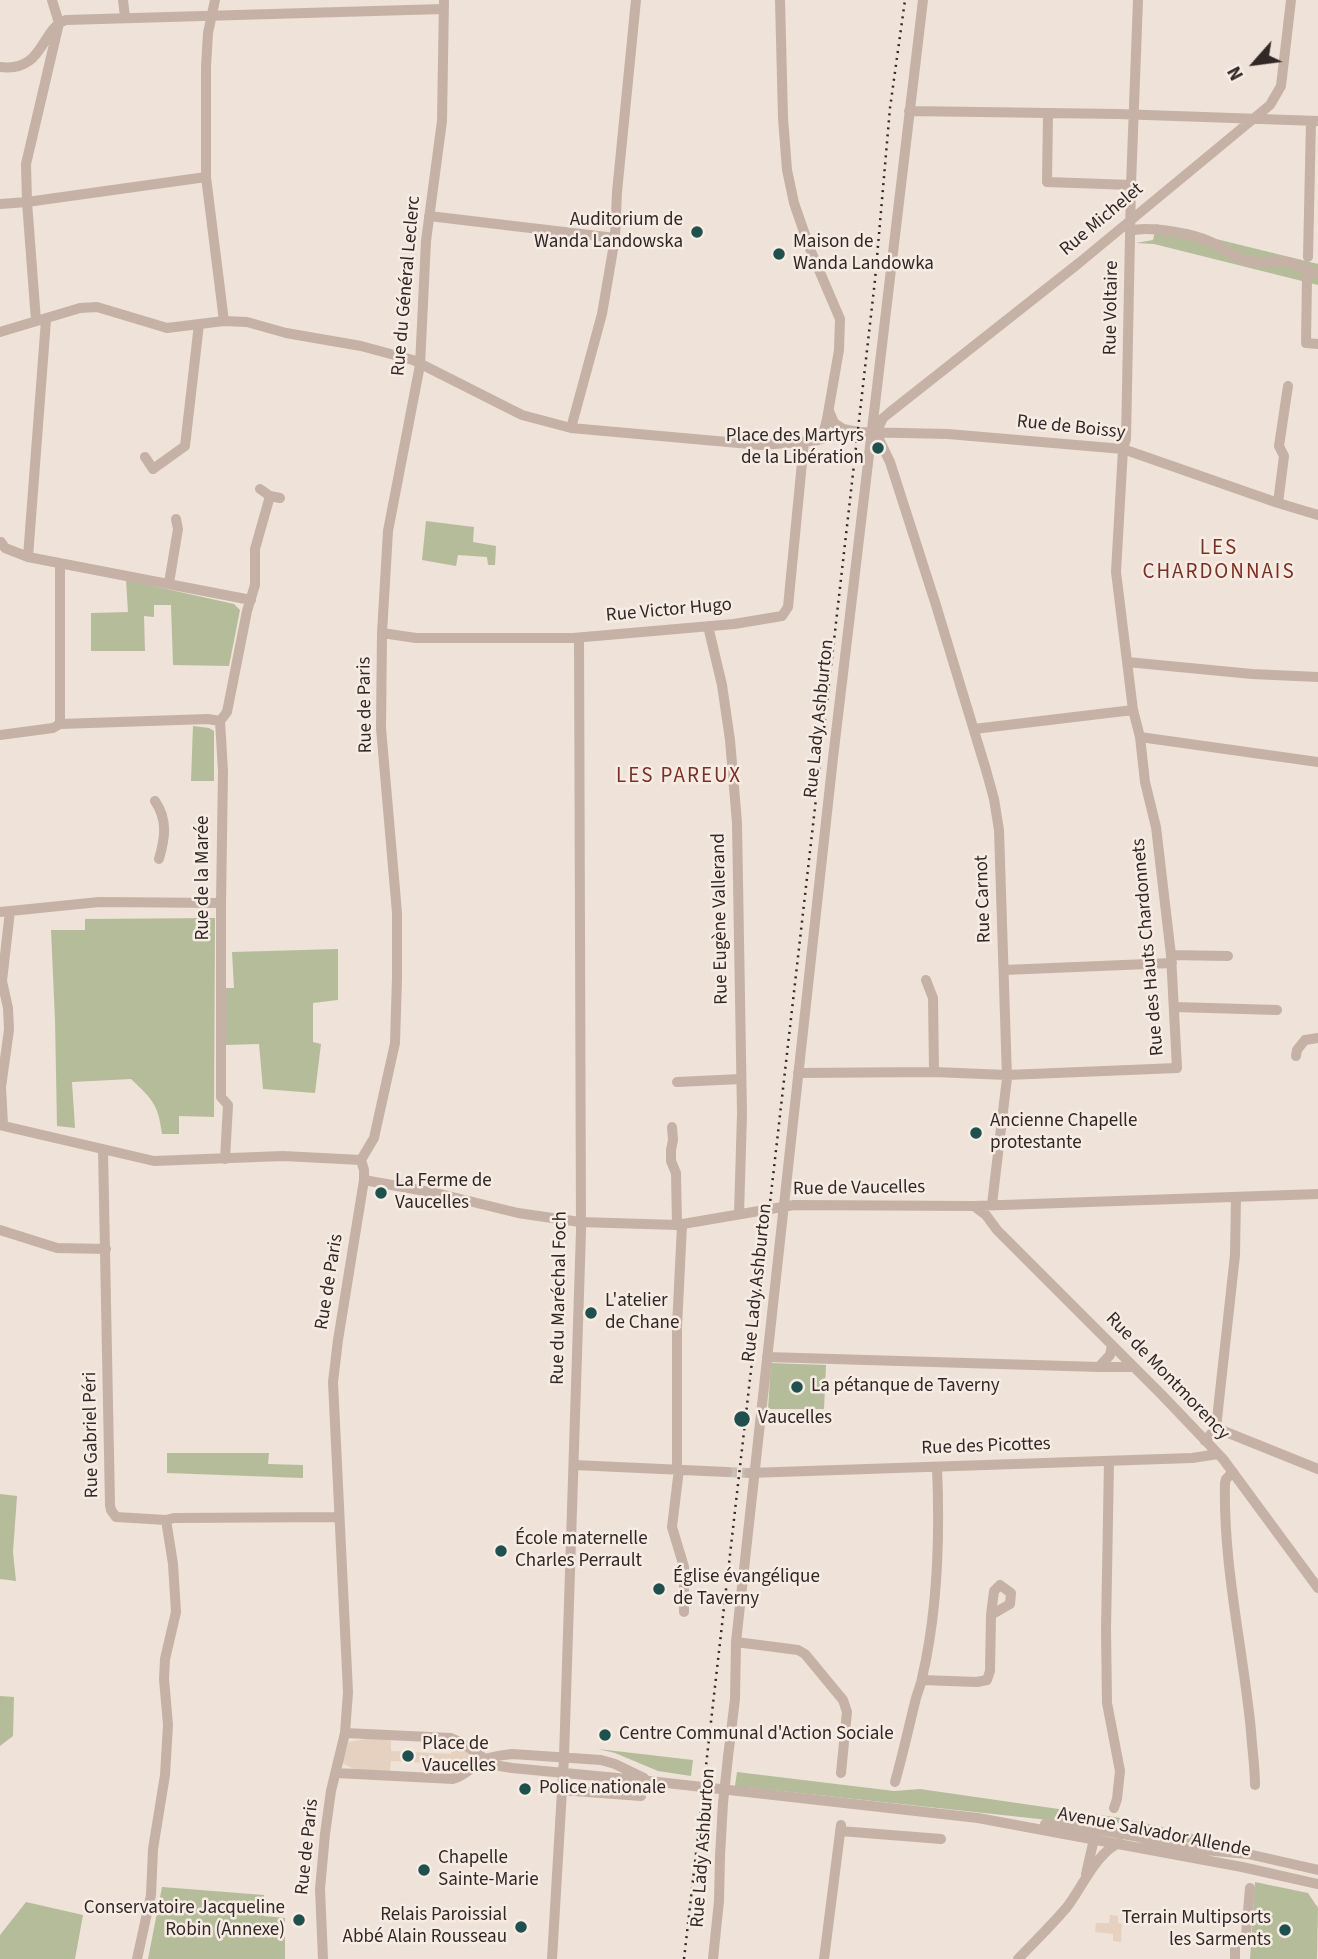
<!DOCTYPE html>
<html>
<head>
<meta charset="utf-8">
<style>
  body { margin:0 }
  #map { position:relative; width:1318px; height:1959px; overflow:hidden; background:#efe2d8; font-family:"Source Sans 3",sans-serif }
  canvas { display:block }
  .north { position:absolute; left:1220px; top:28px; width:70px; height:70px; -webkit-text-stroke:5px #f7ece4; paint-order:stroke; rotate:242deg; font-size:19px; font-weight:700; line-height:28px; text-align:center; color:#322826 }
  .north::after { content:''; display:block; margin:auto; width:24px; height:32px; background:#322826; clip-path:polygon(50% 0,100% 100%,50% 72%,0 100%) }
</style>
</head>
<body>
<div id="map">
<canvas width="1318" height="1959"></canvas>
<div class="north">N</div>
</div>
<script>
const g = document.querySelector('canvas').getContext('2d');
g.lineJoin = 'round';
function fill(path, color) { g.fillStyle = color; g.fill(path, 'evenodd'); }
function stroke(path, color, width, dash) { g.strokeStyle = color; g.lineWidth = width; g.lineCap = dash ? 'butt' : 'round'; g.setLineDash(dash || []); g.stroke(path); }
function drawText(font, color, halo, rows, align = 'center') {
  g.font = font + ' "Source Sans 3",sans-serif'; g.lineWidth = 5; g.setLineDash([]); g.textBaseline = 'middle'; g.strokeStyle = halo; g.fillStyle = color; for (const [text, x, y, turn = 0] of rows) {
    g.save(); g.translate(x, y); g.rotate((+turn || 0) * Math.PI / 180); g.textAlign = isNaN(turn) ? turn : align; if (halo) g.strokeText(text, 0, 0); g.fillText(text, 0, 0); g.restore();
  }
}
const green = new Path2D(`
  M 1155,224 L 1318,264 L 1318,285 L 1154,244 L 1136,243 L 1153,240 L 1156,227 Z
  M 426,521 L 474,527 L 473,542 L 496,546 L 495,565 L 488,565 L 487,557 L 458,555 L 456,566 L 422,560 Z
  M 126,580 L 234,604 L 240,610 L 229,666 L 173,665 L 171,605 L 154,605 L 154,617 L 144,616 L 145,651 L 91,651 L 91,613 L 128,612 Z
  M 193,726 L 209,728 L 214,731 L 214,781 L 191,781 Z
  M 215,918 L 214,1117 L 179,1116 L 179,1134 L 162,1134 C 158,1104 153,1100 131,1079 L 72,1082 L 75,1128 L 57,1126 L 55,1020 L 51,930 L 85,930 L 85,919 Z
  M 338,949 L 338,1000 L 313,1003 L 313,1042 L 321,1044 L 315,1093 L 263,1089 L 259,1044 L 224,1045 L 224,988 L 234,988 L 232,952 Z
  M 771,1363 L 826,1365 L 824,1409 L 768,1409 Z
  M 167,1453 L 269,1453 L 268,1464 L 303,1465 L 303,1478 L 167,1473 Z
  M 0,1494 L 17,1496 L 13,1552 L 16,1581 L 0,1579 Z
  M 0,1696 L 14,1697 L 13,1736 L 0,1746 Z
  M 598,1749 L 693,1760 L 691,1776 L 658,1771 L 615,1753 Z
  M 737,1772 L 894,1791 L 920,1789 L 1121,1818 L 1119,1823 L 1085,1819 L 1076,1823 L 735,1786 Z
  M 1125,1819 L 1242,1845 L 1239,1848 L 1183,1842 L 1154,1836 L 1142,1829 L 1124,1825 Z
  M 1255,1882 L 1308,1893 L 1318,1908 L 1317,1959 L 1250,1959 Z
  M 162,1887 L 264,1895 L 264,1916 L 285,1918 L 285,1959 L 148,1959 Z
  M 26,1902 L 83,1915 L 75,1959 L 0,1959 L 0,1935 Z`);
const plaza = new Path2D(`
  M 371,1738 L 391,1740 L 391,1751 L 451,1754 L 452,1743 L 471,1754 L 474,1760 L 471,1764 L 455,1774 L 450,1774 L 450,1764 L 391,1761 L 390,1771 L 360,1772 L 342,1763 L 348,1742 Z
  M 1110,1915 L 1118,1916 L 1118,1923 L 1122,1924 L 1121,1942 L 1113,1941 L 1113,1934 L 1095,1932 L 1096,1923 L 1109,1923 Z`);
const minorTunnel = new Path2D(`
  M 727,1472 L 748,1473`);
const minor = new Path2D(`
  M 123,0 L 125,17
  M 215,0 L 208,33 L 206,67 L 206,177 L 224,321
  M 0,67 C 44,73 41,28 66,20 L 443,9
  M 909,111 L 1118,114 L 1318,121
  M 1048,114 L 1047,182 L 1131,185
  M 0,204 L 27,202 L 206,177
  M 429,216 L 615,238
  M 1131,231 C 1147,225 1195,234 1211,242 C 1222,247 1232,256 1244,260 C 1259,266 1274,259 1288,262 C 1298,264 1307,272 1318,273
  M 1308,257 L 1311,121
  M 1307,279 L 1306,343 L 1318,344
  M 36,321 L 27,202 L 26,164 L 59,23 L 52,0
  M 0,332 L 80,308 L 97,307 L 167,328 L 224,321 L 247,322 L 286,333 L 361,346 L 413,360 L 522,415 L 571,428 L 761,445 L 813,441 L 824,431 L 827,419 L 839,350 L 840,319 L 810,249 L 794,203 L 787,170 L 783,118 L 780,0
  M 829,411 L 834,423 L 843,429 L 858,432 L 948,434 L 1123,449 L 1278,503 L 1318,515
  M 571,428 L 602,314 L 615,238 L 617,192 L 636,0
  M 876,433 L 890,462 L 935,602 L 986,770 L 994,799 L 999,830 L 1007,1078 L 992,1204
  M 876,433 L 883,418 L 889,413 L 1079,263 L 1270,105 L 1281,86 L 1291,0
  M 814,441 L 852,432
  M 145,457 L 153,469 L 185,446 L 199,324
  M 260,489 L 270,496 L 280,498
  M 1278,503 L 1284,456 L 1279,446 L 1288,386
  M 1,542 L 5,548 L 28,557 L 251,600
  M 28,557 L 46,320
  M 169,583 L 178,529 L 176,519
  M 708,626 L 722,685 L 730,740 L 737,823 L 742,1114 L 739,1214
  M 382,633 L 416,638 L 573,638 L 734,624 L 782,616 L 788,607 L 804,442
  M 1127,662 L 1252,674 L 1318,677
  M 1133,710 L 1116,572 L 1123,449 L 1126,439 L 1131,185 L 1138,0
  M 60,724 L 208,719 L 220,721
  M 974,729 L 1133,710 L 1140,737 L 1318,762
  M 0,735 L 53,728 L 60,724 L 60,563
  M 155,801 C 168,820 165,838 159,859
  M 0,912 L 99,902 L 221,903
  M 1171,955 L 1228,956
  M 1004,970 L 1172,963
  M 926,980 L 933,998 L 934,1072
  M 1175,1007 L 1277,1010
  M 1296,1056 L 1297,1050 L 1305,1040 L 1318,1038
  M 798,1073 L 934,1072 L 1007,1075 L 1177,1068 L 1171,955 L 1156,827 L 1145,782 L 1140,737
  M 677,1082 L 741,1079
  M 0,1125 L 154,1161 L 283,1156 L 361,1160
  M 3,1125 L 1,1087 L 9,1030 L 8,1008 L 2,981 L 10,911
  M 672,1127 L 673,1140 L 671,1150 L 671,1161 L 676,1173 L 677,1225
  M 103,1150 L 110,1505 L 111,1510 L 116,1517 L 166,1520 L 174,1518 L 339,1517
  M 225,1159 L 228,1105 L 221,1097 L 221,903 L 223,771 L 220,721 L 227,712 L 247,611 L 255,585 L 255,549 L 270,496
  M 361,1160 L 374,1138 L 395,1043 L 397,978 L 397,913 L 381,728 L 382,633 L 388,531 L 420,365 L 426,241 L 442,121 L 444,0
  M 364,1180 L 436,1193 L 518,1213 L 580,1222 L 677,1225 L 794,1205 L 974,1206 L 1318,1194
  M 974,1206 L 986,1215 L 997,1230 L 1162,1395 L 1223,1459 L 1318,1588
  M 0,1230 L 57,1248 L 106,1249
  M 767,1357 L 1099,1367 L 1134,1367
  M 1099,1367 L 1110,1355 L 1112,1345
  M 1216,1428 L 1318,1469
  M 1205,1441 L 1216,1428 L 1235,1255 L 1236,1197
  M 1109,1461 L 1106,1630 L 1107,1703 L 1120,1771 L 1117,1799 L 1114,1808
  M 574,1465 L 727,1472
  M 677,1469 L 677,1327 L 682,1225
  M 679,1469 L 672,1527 L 684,1567 L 684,1612
  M 1233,1472 L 1226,1479 L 1225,1483 C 1223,1566 1243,1648 1251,1731 C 1252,1748 1255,1767 1255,1785
  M 749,1473 L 1192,1458 L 1218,1454
  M 736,1642 L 798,1650 L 805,1654 L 843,1700 L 847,1712 L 841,1773
  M 922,1680 L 977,1682 L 987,1680 L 990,1671 L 991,1615 L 994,1591 L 1000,1585 L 1011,1593 L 1010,1604 L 991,1615
  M 345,1733 L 451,1738 L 462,1743 L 494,1765 L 512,1768 L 649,1781 L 978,1818 L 1242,1867 L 1318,1884
  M 728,1757 L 735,1699 L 736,1642 L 833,758 L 923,0
  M 336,1773 L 453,1779 C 465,1776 473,1766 483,1760 C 492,1756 503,1755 512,1754 L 601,1760 L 615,1764 L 644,1778
  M 895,1782 C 903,1754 909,1726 916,1698 C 918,1691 921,1685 922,1678 C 938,1610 940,1536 937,1467
  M 561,1790 L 641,1796
  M 1045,1824 L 1087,1828 L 1134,1836 L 1182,1848 L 1248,1854 L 1318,1870
  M 840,1831 L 941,1839
  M 1086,1874 L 1094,1839 L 1097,1837
  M 137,1959 L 151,1895 L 153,1849 L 165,1775 L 168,1725 L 164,1679 L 165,1659 L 176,1612 L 173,1564 L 166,1520
  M 323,1959 L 320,1889 L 325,1834 L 331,1791 L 345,1733 L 348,1692 L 333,1382 L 338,1340 L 364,1180 L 364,1170 L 361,1160
  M 552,1959 L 564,1757 L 581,1231 L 579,638
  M 713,1959 L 719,1901 L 720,1856 L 723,1803
  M 824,1959 L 841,1825
  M 1018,1959 C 1034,1942 1052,1925 1067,1907 C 1081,1889 1097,1852 1119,1843
  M 1235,1959 L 1235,1943 L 1246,1935 L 1250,1888`);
const rail = new Path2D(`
  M 684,1959 L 875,280 L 890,108 L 905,0`);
const minorBridge = new Path2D(`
  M 723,1803 L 728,1757`);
const markers = [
  [697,232,7,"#1f504e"],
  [779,254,7,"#1f504e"],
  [878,448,7,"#1f504e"],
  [976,1133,7,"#1f504e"],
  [381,1193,7,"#1f504e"],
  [591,1313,7,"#1f504e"],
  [797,1387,7,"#1f504e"],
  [742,1419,9,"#1f504e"],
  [501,1551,7,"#1f504e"],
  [659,1589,7,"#1f504e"],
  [605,1735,7,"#1f504e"],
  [408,1756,7,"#1f504e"],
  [525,1789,7,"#1f504e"],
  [424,1870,7,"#1f504e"],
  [299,1920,7,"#1f504e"],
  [521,1927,7,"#1f504e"],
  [1285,1930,7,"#1f504e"]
];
const streetNames = [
  ["Rue Michelet",1102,220,-40],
  ["Rue du Général Leclerc",407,286,-85],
  ["Rue Voltaire",1112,308,-89],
  ["Rue de Boissy",1071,428,6],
  ["Rue Victor Hugo",669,611,-5],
  ["Rue de Paris",366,705,-91],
  ["Rue Lady Ashburton",820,719,-84],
  ["Rue de la Marée",204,878,-90],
  ["Rue Carnot",984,899,-92],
  ["Rue Eugène Vallerand",721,919,-91],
  ["Rue des Hauts Chardonnets",1149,947,-95],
  ["Rue de Vaucelles",859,1189,-1],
  ["Rue de Paris",330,1282,-81],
  ["Rue Lady Ashburton",758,1283,-84],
  ["Rue du Maréchal Foch",560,1298,-89],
  ["Rue de Montmorency",1167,1377,46],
  ["Rue Gabriel Péri",92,1435,-91],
  ["Rue des Picottes",986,1447,-2],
  ["Avenue Salvador Allende",1154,1833,11],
  ["Rue de Paris",308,1847,-84],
  ["Rue Lady Ashburton",704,1848,-86]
];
const poiNames = [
  ["Auditorium de",683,221,"right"],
  ["Wanda Landowska",683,243,"right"],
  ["Maison de",793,243],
  ["Wanda Landowka",793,265],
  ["Place des Martyrs",864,437,"right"],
  ["de la Libération",864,459,"right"],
  ["Ancienne Chapelle",990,1122],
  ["protestante",990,1144],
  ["La Ferme de",395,1182],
  ["Vaucelles",395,1204],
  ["L'atelier",605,1302],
  ["de Chane",605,1324],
  ["La pétanque de Taverny",811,1387],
  ["Vaucelles",758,1419],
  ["École maternelle",515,1540],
  ["Charles Perrault",515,1562],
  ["Église évangélique",673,1578],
  ["de Taverny",673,1600],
  ["Centre Communal d'Action Sociale",619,1735],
  ["Place de",422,1745],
  ["Vaucelles",422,1767],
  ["Police nationale",539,1789],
  ["Chapelle",438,1859],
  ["Sainte-Marie",438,1881],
  ["Conservatoire Jacqueline",285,1909,"right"],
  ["Robin (Annexe)",285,1931,"right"],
  ["Relais Paroissial",507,1916,"right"],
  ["Abbé Alain Rousseau",507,1938,"right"],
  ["Terrain Multipsorts",1271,1919,"right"],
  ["les Sarments",1271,1941,"right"]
];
const neighbourhoodNames = [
  ["LES",1219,549],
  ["CHARDONNAIS",1219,573],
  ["LES PAREUX",679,777]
];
fill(green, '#b5bc9a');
fill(plaza, '#e6d1c0');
stroke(minorTunnel, '#c9bdb4', 10, [10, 5]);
stroke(minor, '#c5b1a6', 10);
stroke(rail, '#322826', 2.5, [2, 5]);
stroke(minorBridge, '#c5b1a6', 10);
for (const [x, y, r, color] of markers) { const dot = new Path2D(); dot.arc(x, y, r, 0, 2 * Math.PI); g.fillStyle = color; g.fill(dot); stroke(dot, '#f7ece4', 2.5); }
drawText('19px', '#322826', '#f7ece4', streetNames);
drawText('19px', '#322826', '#f7ece4', poiNames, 'left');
g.letterSpacing = '2px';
drawText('21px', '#7b3026', '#f7ece4', neighbourhoodNames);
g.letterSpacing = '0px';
</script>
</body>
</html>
